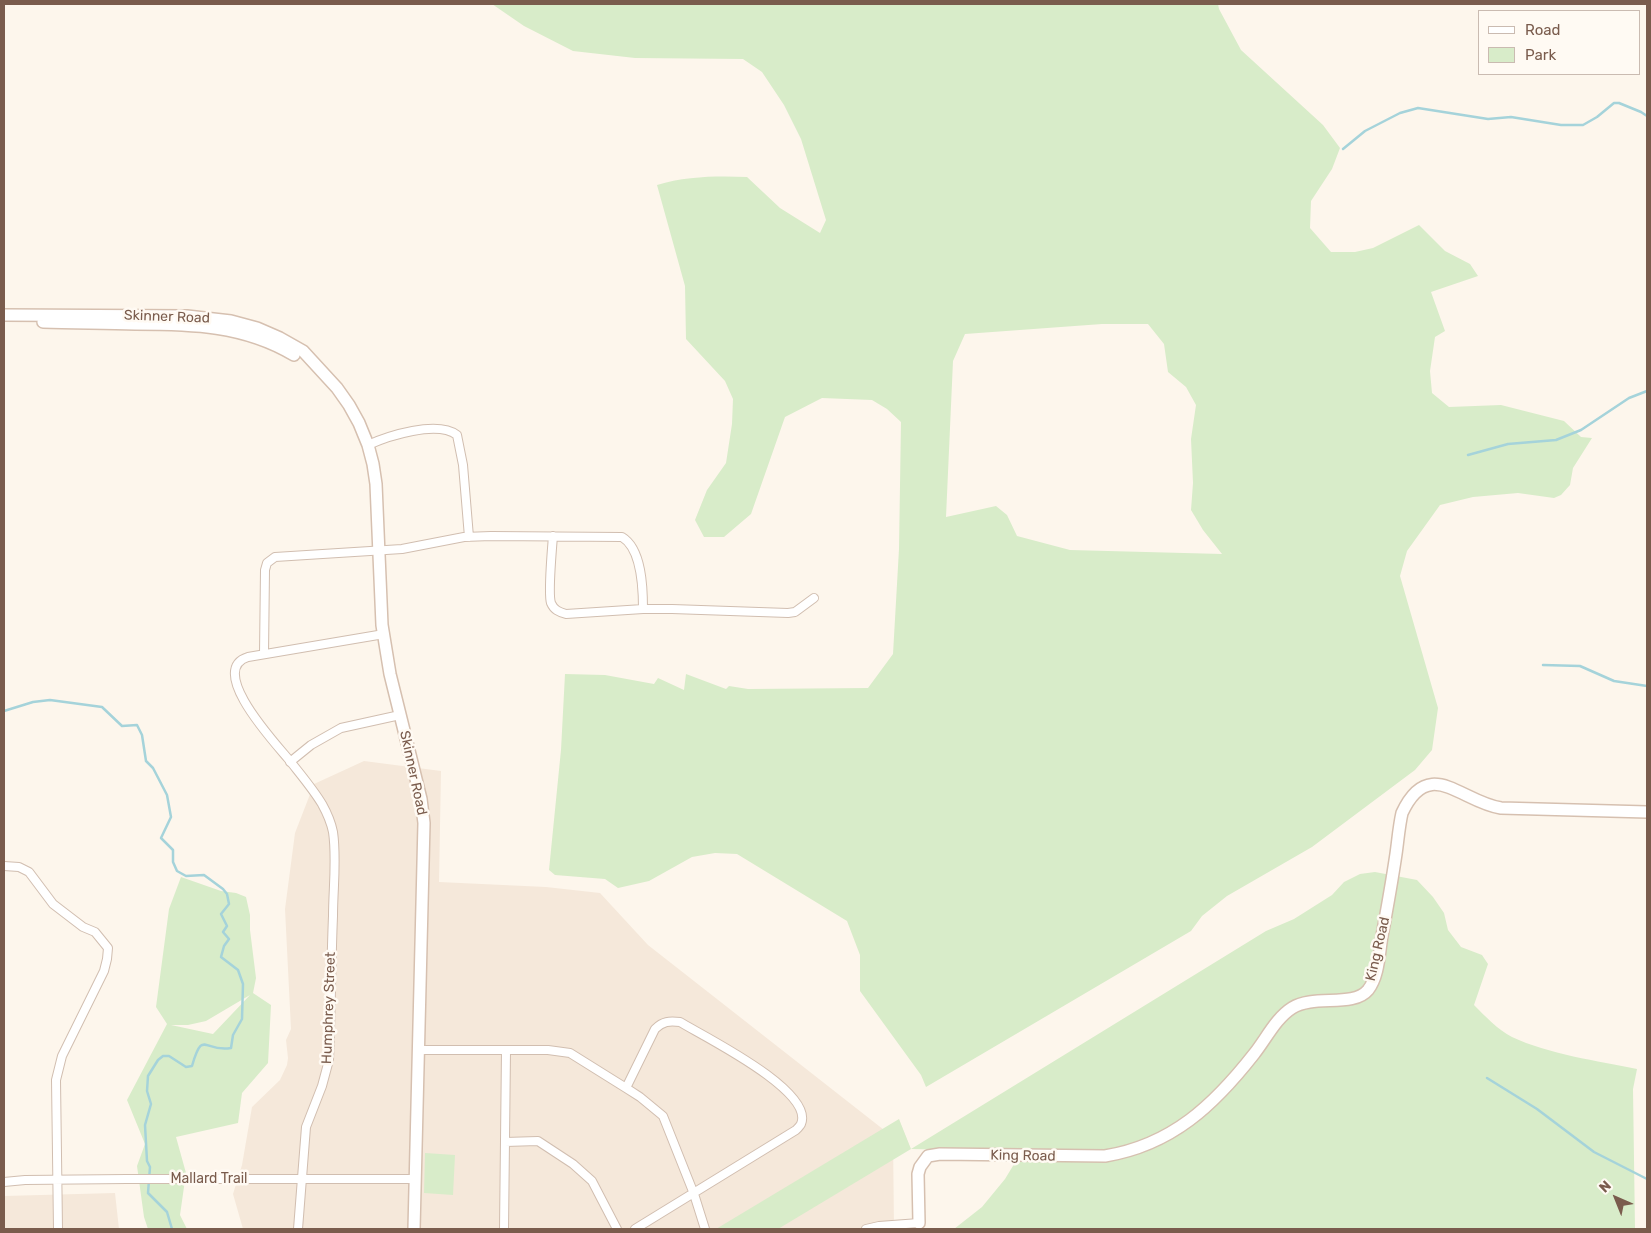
<!DOCTYPE html>
<html>
<head>
<meta charset="utf-8">
<style>
  body { margin:0 }
  #map { position:relative; width:1651px; height:1233px; overflow:hidden; background:#fdf6ec; font-family:Rubik,sans-serif }
  canvas { display:block }
  .frame { position:absolute; inset:0; border:5px solid #7a5c4d; pointer-events:none }
  .legend { position:absolute; left:1478px; top:10px; width:162px; height:65px; box-sizing:border-box; background:#fffaf3; border:1px solid #cabbb1; margin:0; padding:6px 9px; list-style:none; font-size:15px; color:#7a5c4d }
  .legend li { display:flex; align-items:center; gap:10px; height:25px }
  .legend b { width:25px; border:1px solid #cabbb1 }
  .north { position:absolute; left:1591px; top:1173px; width:50px; height:50px; -webkit-text-stroke:4px #fffaf3; paint-order:stroke; rotate:316deg; font-size:14px; font-weight:700; line-height:20px; text-align:center; color:#7a5c4d }
  .north::after { content:''; display:block; margin:auto; width:18px; height:22px; background:#7a5c4d; clip-path:polygon(50% 0,100% 100%,50% 72%,0 100%) }
</style>
</head>
<body>
<div id="map">
<canvas width="1651" height="1233"></canvas>
<div class="frame"></div>
<ul class="legend">
<li><b style="height:6px;background:#fff"></b>Road</li>
<li><b style="height:14px;background:#d8ecc9"></b>Park</li>
</ul>
<div class="north">N</div>
</div>
<script>
const g = document.querySelector('canvas').getContext('2d');
g.lineJoin = 'round';
function fill(path, color) { g.fillStyle = color; g.fill(path, 'evenodd'); }
function stroke(path, color, width, dash) { g.strokeStyle = color; g.lineWidth = width; g.lineCap = dash ? 'butt' : 'round'; g.setLineDash(dash || []); g.stroke(path); }
function drawText(font, color, halo, rows, align = 'center') {
  g.font = font + ' Rubik,sans-serif'; g.lineWidth = 5; g.setLineDash([]); g.textBaseline = 'middle'; g.strokeStyle = halo; g.fillStyle = color; for (const [text, x, y, turn = 0] of rows) {
    g.save(); g.translate(x, y); g.rotate((+turn || 0) * Math.PI / 180); g.textAlign = isNaN(turn) ? turn : align; if (halo) g.strokeText(text, 0, 0); g.fillText(text, 0, 0); g.restore();
  }
}
const residential = new Path2D(`
  M 364,761 L 441,771 L 439,882 L 546,887 L 600,893 L 648,945 L 893,1137 L 894,1229 L 243,1229 L 233,1194 L 242,1165 L 252,1107 L 280,1080 L 287,1065 L 288,1058 L 286,1040 L 291,1029 L 285,909 L 295,833 L 314,784 Z
  M 115,1193 L 119,1229 L 4,1229 L 4,1196 Z`);
const green = new Path2D(`
  M 492,4 L 1218,4 L 1219,9 L 1241,50 L 1323,125 L 1340,148 L 1332,169 L 1311,201 L 1310,228 L 1331,252 L 1355,252 L 1373,248 L 1419,225 L 1445,251 L 1470,264 L 1478,276 L 1431,292 L 1445,331 L 1435,337 L 1430,371 L 1432,393 L 1449,407 L 1501,405 L 1564,421 L 1581,437 L 1592,438 L 1573,468 L 1570,485 L 1561,495 L 1554,498 L 1518,493 L 1473,497 L 1440,505 L 1407,551 L 1400,576 L 1438,708 L 1432,750 L 1415,770 L 1312,847 L 1227,896 L 1202,916 L 1191,931 L 926,1087 L 921,1075 L 860,991 L 860,955 L 847,921 L 737,854 L 715,853 L 692,857 L 649,881 L 618,888 L 605,879 L 555,875 L 549,870 L 561,750 L 565,674 L 605,675 L 654,684 L 658,678 L 684,690 L 686,674 L 726,689 L 729,686 L 748,689 L 868,688 L 893,654 L 899,549 L 901,422 L 887,409 L 872,400 L 822,398 L 785,417 L 751,514 L 724,537 L 704,537 L 695,520 L 707,490 L 726,463 L 732,424 L 733,399 L 725,381 L 686,339 L 685,286 L 657,185 C 686,176 718,176 747,177 L 780,208 L 820,233 L 826,220 L 801,139 L 784,105 L 762,72 L 743,59 L 635,58 L 573,51 L 524,26 ZM 1102,324 L 1148,324 L 1164,344 L 1168,372 L 1186,387 L 1196,405 L 1191,439 L 1193,483 L 1191,510 L 1203,530 L 1222,554 L 1070,550 L 1017,536 L 1007,515 L 996,506 L 946,517 L 953,361 L 965,334 Z
  M 1375,872 L 1417,880 L 1433,897 L 1444,913 L 1448,930 L 1461,947 L 1482,955 L 1488,964 L 1474,1005 C 1485,1016 1498,1030 1512,1037 C 1548,1054 1598,1061 1637,1069 L 1633,1089 L 1635,1229 L 954,1229 L 982,1207 L 1005,1179 L 1022,1151 L 911,1149 L 778,1229 L 716,1229 L 899,1119 L 911,1149 L 1266,931 L 1294,919 L 1332,895 L 1344,882 L 1360,874 Z
  M 181,877 L 221,891 L 236,893 L 246,897 L 250,915 L 250,930 L 256,978 L 253,993 L 271,1005 L 268,1063 L 242,1093 L 238,1123 L 176,1137 L 186,1173 L 180,1215 L 187,1229 L 148,1229 L 144,1217 L 137,1166 L 145,1144 L 127,1100 L 167,1024 L 156,1007 L 169,909 ZM 250,995 L 213,1034 L 171,1025 L 188,1025 L 206,1021 Z
  M 425,1153 L 455,1155 L 453,1195 L 424,1193 Z`);
const stream = new Path2D(`
  M 1343,149 L 1365,131 L 1400,113 L 1418,108 L 1488,119 L 1511,117 L 1561,125 L 1583,125 L 1597,117 L 1614,103 L 1619,103 L 1641,112 L 1647,116
  M 1468,455 L 1508,444 L 1556,440 L 1581,430 L 1629,398 L 1647,391
  M 1543,665 L 1580,666 L 1614,681 L 1647,686
  M 4,711 L 33,702 L 50,700 L 102,707 L 122,726 L 137,725 L 142,735 L 146,761 L 153,768 L 167,795 L 171,817 L 161,838 L 173,850 L 173,862 L 177,871 L 186,876 L 204,875 L 223,889 L 227,894 L 229,904 L 221,914 L 227,926 L 223,932 L 229,939 L 224,946 L 221,957 L 238,970 L 243,984 L 242,1019 L 233,1035 L 231,1048 C 204,1053 203,1028 192,1066 L 186,1067 L 169,1056 L 163,1056 L 158,1060 L 148,1076 L 147,1091 L 151,1104 L 145,1125 L 147,1161 L 150,1167 L 148,1193 L 167,1212 L 172,1229
  M 1487,1078 L 1537,1109 L 1594,1152 L 1647,1179`);
const street = new Path2D(`
  M 368,445 C 388,436 437,420 457,435 L 463,465 L 469,537
  M 553,536 C 552,548 548,594 551,603 C 554,610 559,612 566,614 L 643,609 L 672,609 L 788,613 L 795,612 L 814,598
  M 264,654 L 265,570 L 267,563 L 275,557 L 402,549 L 464,537 L 491,536 L 622,537 C 642,549 643,588 643,609
  M 290,762 L 311,745 L 341,728 L 400,715
  M 4,866 L 19,867 L 29,872 L 53,904 L 83,927 L 95,932 L 108,948 L 107,959 L 104,971 L 62,1056 L 56,1080 L 58,1229
  M 417,1050 L 548,1050 L 570,1053 L 626,1088 L 640,1097 L 663,1116 L 694,1194 L 705,1229
  M 626,1088 L 655,1029 C 663,1021 669,1021 680,1022 C 703,1036 815,1091 801,1124 C 800,1126 798,1128 796,1130 L 635,1229
  M 505,1142 L 538,1141 L 573,1164 L 592,1181 L 617,1229
  M 4,1182 L 25,1180 L 127,1179 L 415,1179
  M 298,1229 L 306,1127 L 322,1086 L 329,1060 C 331,1012 331,964 333,916 C 333,889 337,859 333,832 C 331,822 327,813 322,804 C 313,789 301,775 290,761 C 277,745 206,670 248,657 L 384,634
  M 504,1229 L 506,1051
  M 866,1229 L 879,1226 L 919,1223`);
const secondary = new Path2D(`
  M 4,315 L 187,316 L 231,321 L 257,328 L 280,338 L 303,351 L 337,388 L 349,405 L 359,423 L 368,445 L 373,464 L 376,484 L 382,625 L 390,674 L 421,799 L 424,823 L 414,1229
  M 43,322 C 74,323 104,323 135,324 C 191,324 244,325 294,355
  M 919,1223 L 918,1174 L 920,1167 L 928,1156 L 940,1154 L 1105,1156 C 1172,1145 1214,1105 1254,1054 C 1266,1039 1276,1018 1292,1008 C 1314,994 1353,1008 1368,990 C 1379,976 1379,953 1382,936 C 1387,909 1392,881 1396,854 C 1398,840 1399,826 1402,813 C 1429,755 1461,802 1501,808 L 1647,812`);
const streetNames = [
  ["Skinner Road",167,317,2],
  ["Skinner Road",413,773,78],
  ["King Road",1378,949,-77],
  ["Humphrey Street",329,1008,-88],
  ["King Road",1023,1156,1],
  ["Mallard Trail",209,1179]
];
fill(residential, '#f5e8da');
fill(green, '#d8ecc9');
stroke(stream, '#a5d3da', 2.5);
stroke(street, '#d1beb0', 10);
stroke(secondary, '#d6c0b0', 14);
stroke(street, '#fff', 8);
stroke(secondary, '#fff', 11);
drawText('14px', '#7a5c4d', '#fffaf3', streetNames);
</script>
</body>
</html>
